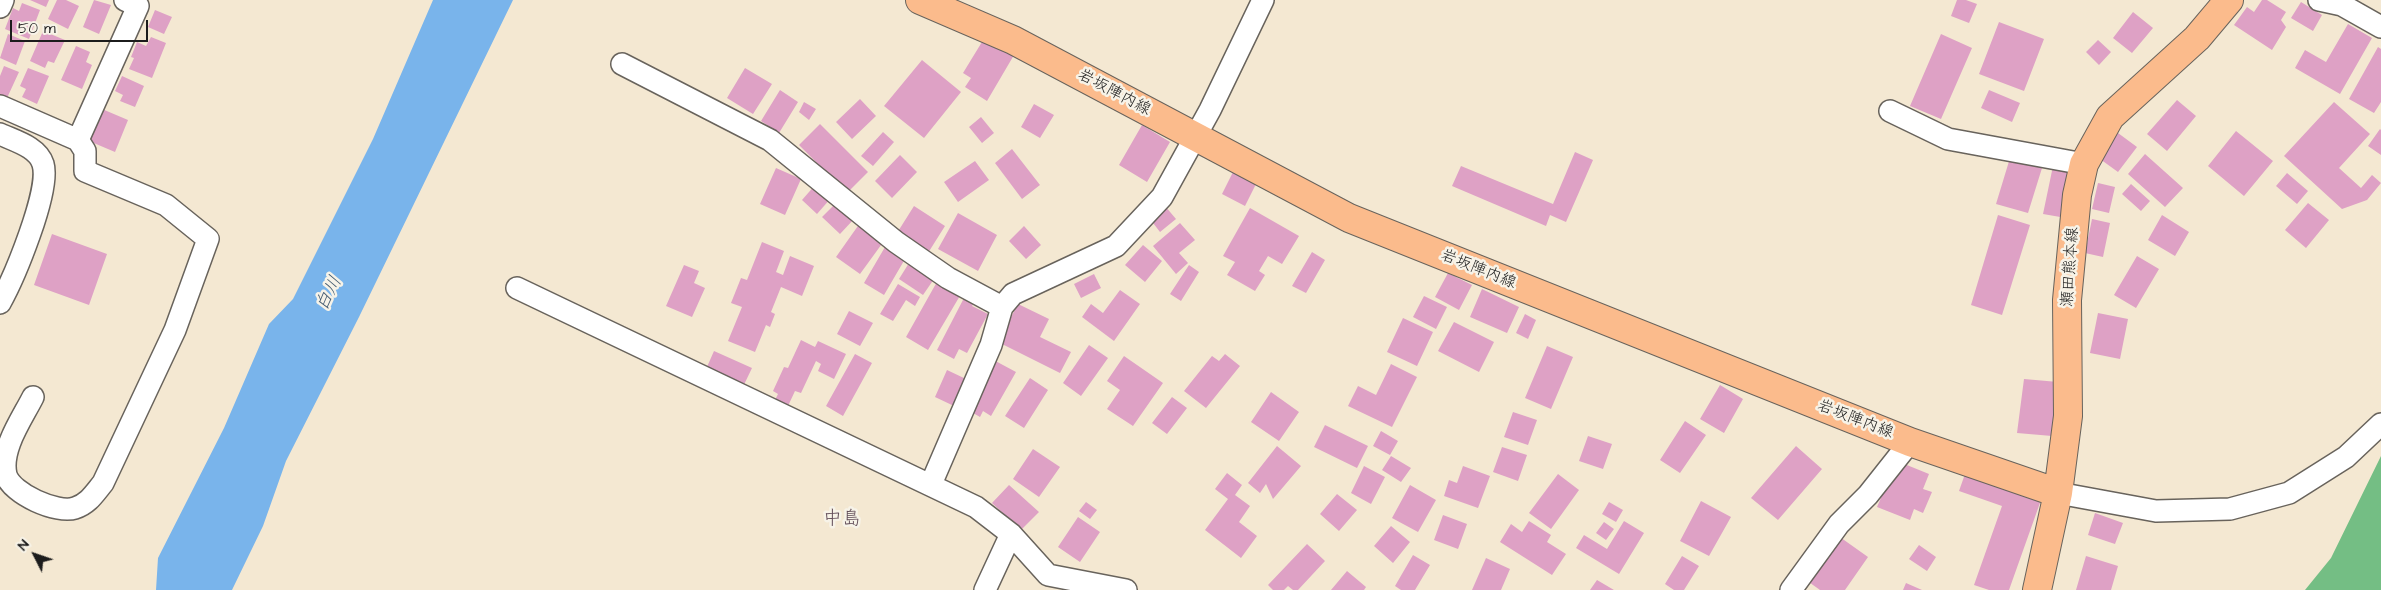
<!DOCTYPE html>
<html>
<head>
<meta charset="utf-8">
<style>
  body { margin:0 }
  #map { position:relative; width:2381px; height:590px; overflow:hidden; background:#f4e8d2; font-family:"Architects Daughter",sans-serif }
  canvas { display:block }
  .north { position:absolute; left:10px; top:530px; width:50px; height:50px; -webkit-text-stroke:4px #f7f3e8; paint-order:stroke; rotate:311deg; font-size:14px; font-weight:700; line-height:20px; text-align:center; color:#1c1c1c }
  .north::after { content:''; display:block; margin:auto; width:18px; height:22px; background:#1c1c1c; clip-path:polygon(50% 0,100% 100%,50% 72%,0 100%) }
  .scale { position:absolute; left:10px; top:20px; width:138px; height:22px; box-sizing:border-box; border:2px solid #1c1c1c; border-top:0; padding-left:6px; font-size:15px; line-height:18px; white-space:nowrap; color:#1c1c1c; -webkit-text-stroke:4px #f7f3e8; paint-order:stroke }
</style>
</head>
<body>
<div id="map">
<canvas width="2381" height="590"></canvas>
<div class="north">N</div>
<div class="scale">50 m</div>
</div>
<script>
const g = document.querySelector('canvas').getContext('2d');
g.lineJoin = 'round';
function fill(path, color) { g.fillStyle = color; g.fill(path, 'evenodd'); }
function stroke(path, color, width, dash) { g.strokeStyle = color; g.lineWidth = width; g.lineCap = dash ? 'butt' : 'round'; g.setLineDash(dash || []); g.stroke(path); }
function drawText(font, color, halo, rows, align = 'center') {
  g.font = font + ' "Architects Daughter","Klee One",sans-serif'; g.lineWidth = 5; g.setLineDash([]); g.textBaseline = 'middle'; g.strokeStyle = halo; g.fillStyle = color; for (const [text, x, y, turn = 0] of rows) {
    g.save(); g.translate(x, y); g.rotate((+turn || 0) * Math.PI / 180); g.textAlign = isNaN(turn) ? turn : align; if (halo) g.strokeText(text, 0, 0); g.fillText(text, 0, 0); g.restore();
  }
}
const forest = new Path2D(`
  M 2381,456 L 2381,590 L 2305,590 L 2331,558 Z`);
const water = new Path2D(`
  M 433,0 L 513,0 L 359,317 L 286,461 L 263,526 L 232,590 L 156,590 L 158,558 L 224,428 L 269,324 L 293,299 L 373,139 Z`);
const building = new Path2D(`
  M 30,0 L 49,0 L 46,7 Z
  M 57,0 L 66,0 L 79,6 L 68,29 L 48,19 Z
  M 94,0 L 111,5 L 99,34 L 83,27 Z
  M 1957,0 L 1966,0 L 1977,4 L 1969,23 L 1951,16 Z
  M 2262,0 L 2267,0 L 2286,12 L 2281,20 L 2286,27 L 2272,50 L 2234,25 L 2247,7 L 2254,12 Z
  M 2301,2 L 2322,15 L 2313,31 L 2291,18 Z
  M 22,3 L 40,10 L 29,39 L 5,29 L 13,8 L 19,11 Z
  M 155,10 L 172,17 L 164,34 L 148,27 Z
  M 2133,12 L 2153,28 L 2132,53 L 2113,38 Z
  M 1999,22 L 2044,39 L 2024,91 L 1979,74 Z
  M 2348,24 L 2372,38 L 2340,94 L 2295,68 L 2305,50 L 2326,62 Z
  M 43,31 L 65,40 L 54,63 L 48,61 L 45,68 L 30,61 Z
  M 8,34 L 25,41 L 16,65 L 0,58 Z
  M 1941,34 L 1972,48 L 1941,119 L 1910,106 Z
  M 151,37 L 166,43 L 152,78 L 129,69 L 134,58 L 131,57 L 137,42 L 146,46 Z
  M 985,37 L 1014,55 L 987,101 L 965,87 L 971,78 L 963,73 Z
  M 2098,40 L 2111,52 L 2099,65 L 2086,52 Z
  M 76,46 L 90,52 L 86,62 L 92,65 L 82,89 L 61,80 Z
  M 2378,47 L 2381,49 L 2381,102 L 2374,113 L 2349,99 Z
  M 922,60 L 961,92 L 924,138 L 884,106 Z
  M 4,66 L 19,72 L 7,98 L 0,95 L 0,76 Z
  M 28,68 L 49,76 L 37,104 L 22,97 L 26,89 L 20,86 Z
  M 745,68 L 772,84 L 753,114 L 727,98 Z
  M 122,76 L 144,86 L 135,107 L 120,101 L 123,95 L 115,91 Z
  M 780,90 L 798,102 L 779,133 L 761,121 Z
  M 1989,90 L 2020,103 L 2012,122 L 1981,108 Z
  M 860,99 L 876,116 L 852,139 L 836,122 Z
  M 2177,100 L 2196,116 L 2167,151 L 2147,134 Z
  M 804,102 L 816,109 L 809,120 L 799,112 Z
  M 2334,102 L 2370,134 L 2339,168 L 2361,188 L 2372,175 L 2381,183 L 2367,200 L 2342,209 L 2284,156 Z
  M 1034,104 L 1054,115 L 1040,138 L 1021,127 Z
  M 102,109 L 128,120 L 115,152 L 89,141 Z
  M 981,117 L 994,133 L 982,143 L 969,127 Z
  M 820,124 L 868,172 L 847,193 L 799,145 Z
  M 1142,125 L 1170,142 L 1147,182 L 1119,165 Z
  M 2380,129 L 2381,130 L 2381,155 L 2368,146 Z
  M 2236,131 L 2273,161 L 2244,196 L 2208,166 Z
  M 883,132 L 894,142 L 873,166 L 861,156 Z
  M 2118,133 L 2137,147 L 2118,172 L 2100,159 Z
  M 1012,149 L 1040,185 L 1022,199 L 995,163 Z
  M 1575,152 L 1593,160 L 1566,222 L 1550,215 L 1546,226 L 1452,186 L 1461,166 L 1553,204 Z
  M 2145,154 L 2183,188 L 2165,207 L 2128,174 Z
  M 900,155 L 917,172 L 892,198 L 875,181 Z
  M 2010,158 L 2042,168 L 2028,213 L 1996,204 Z
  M 975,161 L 989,180 L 958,202 L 944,182 Z
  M 2053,166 L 2077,171 L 2066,218 L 2043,214 Z
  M 776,168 L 801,179 L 785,215 L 760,204 Z
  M 1234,170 L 1257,182 L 1245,206 L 1222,194 Z
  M 2287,173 L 2308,191 L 2297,204 L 2276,186 Z
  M 2098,183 L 2115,187 L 2109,213 L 2092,209 Z
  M 816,184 L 831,198 L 817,214 L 802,200 Z
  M 2131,184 L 2150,201 L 2141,211 L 2122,194 Z
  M 837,202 L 854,219 L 840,234 L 822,217 Z
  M 2308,203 L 2329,220 L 2306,248 L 2285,230 Z
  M 914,206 L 945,226 L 928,253 L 897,233 Z
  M 1165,206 L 1176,219 L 1160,232 L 1150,219 Z
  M 1250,208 L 1299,236 L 1282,264 L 1268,256 L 1259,271 L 1265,275 L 1255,291 L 1227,275 L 1235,262 L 1223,256 Z
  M 958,213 L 997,235 L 978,271 L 938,249 Z
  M 1998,215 L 2030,225 L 2002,315 L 1971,305 Z
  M 2162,215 L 2189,232 L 2175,256 L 2148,240 Z
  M 2092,219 L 2110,223 L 2103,257 L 2085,253 Z
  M 860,223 L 884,241 L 860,274 L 836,257 Z
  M 1180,223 L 1195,240 L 1179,253 L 1188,263 L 1176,274 L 1153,246 Z
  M 1024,226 L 1041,245 L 1026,259 L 1009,241 Z
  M 52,234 L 107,254 L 89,305 L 34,285 Z
  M 762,242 L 784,251 L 776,272 L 783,275 L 790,256 L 814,266 L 802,296 L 781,287 L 771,312 L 775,314 L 770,327 L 766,325 L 755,352 L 728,341 L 742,307 L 731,303 L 741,278 L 747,280 Z
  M 1143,245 L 1162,261 L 1145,282 L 1125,265 Z
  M 885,247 L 905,259 L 884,295 L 864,283 Z
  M 1312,252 L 1325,260 L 1306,293 L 1292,286 Z
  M 2137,256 L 2159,269 L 2136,308 L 2114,295 Z
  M 909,263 L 934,279 L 923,295 L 899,279 Z
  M 684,265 L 699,271 L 694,283 L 705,288 L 692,317 L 666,306 Z
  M 1189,265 L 1199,272 L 1181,301 L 1170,294 Z
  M 1448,273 L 1472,285 L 1459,310 L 1435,297 Z
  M 1094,274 L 1101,288 L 1081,298 L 1074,284 Z
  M 938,280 L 961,294 L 928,350 L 906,337 Z
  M 898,284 L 920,297 L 915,306 L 906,300 L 893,321 L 880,314 Z
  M 1482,289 L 1519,307 L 1507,333 L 1470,317 Z
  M 1120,290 L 1140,304 L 1114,341 L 1082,317 L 1091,304 L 1103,313 Z
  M 1424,296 L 1447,307 L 1436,329 L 1413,317 Z
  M 964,298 L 974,303 L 972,306 L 988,314 L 967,353 L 959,349 L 954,359 L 937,350 Z
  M 1018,304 L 1049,319 L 1040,337 L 1071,352 L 1060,373 L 998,342 Z
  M 849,311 L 873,323 L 860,346 L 837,334 Z
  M 2098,313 L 2128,319 L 2120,359 L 2090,353 Z
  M 1525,314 L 1536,320 L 1528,339 L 1516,333 Z
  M 1403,318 L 1433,332 L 1417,366 L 1387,352 Z
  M 1454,322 L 1494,342 L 1479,372 L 1438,351 Z
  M 801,340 L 815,347 L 818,341 L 846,354 L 834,379 L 818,371 L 821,364 L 816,361 L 801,393 L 795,391 L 788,406 L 775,400 L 778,394 L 773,391 L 784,367 L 788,368 Z
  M 1089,345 L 1108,358 L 1081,396 L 1063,383 Z
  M 1547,346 L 1573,357 L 1551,409 L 1525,398 Z
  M 714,351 L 752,368 L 740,393 L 703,376 Z
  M 855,354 L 872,363 L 843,416 L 826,406 Z
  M 1225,354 L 1240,366 L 1206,408 L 1184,391 L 1212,356 L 1219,361 Z
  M 1124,356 L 1163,383 L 1133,426 L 1107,409 L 1120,390 L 1107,381 Z
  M 988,357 L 1016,372 L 991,416 L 983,411 L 980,417 L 968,410 Z
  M 1391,364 L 1417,377 L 1392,427 L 1348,406 L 1358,386 L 1376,395 Z
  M 947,370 L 966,379 L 954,406 L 935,397 Z
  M 1030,378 L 1048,390 L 1024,428 L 1005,416 Z
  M 2024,379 L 2058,382 L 2052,436 L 2017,433 Z
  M 1720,385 L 1743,399 L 1724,433 L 1700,419 Z
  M 1271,392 L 1299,412 L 1279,441 L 1251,422 Z
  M 1172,397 L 1187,408 L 1167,434 L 1152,423 Z
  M 1513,412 L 1537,420 L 1528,445 L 1504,437 Z
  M 1685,421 L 1706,435 L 1680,473 L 1660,460 Z
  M 1325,425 L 1368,446 L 1357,468 L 1314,447 Z
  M 1381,431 L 1398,441 L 1390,455 L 1373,446 Z
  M 1588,436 L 1612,444 L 1603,469 L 1579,461 Z
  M 1277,446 L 1301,466 L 1273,499 L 1266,484 L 1260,493 L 1248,483 Z
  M 1796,446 L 1822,469 L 1778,520 L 1751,498 Z
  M 1502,447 L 1527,455 L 1518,481 L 1493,472 Z
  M 1033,449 L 1060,467 L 1039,497 L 1013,479 Z
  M 1391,456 L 1411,468 L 1401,482 L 1382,470 Z
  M 1897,461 L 1929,474 L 1923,489 L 1932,492 L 1923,513 L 1914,509 L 1910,520 L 1877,507 Z
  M 1364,466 L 1385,477 L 1371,504 L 1351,493 Z
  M 1463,466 L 1490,476 L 1478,508 L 1444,496 L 1449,480 L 1457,483 Z
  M 1227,473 L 1242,485 L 1235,495 L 1250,506 L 1239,522 L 1257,536 L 1241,558 L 1205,530 L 1228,499 L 1215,489 Z
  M 1558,474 L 1579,490 L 1551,529 L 1529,513 Z
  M 1965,474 L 2041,500 L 2009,590 L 1989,590 L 1974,585 L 2002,506 L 1959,491 Z
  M 1009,485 L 1039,512 L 1021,530 L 992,503 Z
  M 1410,485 L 1436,500 L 1418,532 L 1392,518 Z
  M 1337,494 L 1357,510 L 1339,531 L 1320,514 Z
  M 1701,501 L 1731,517 L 1709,556 L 1680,541 Z
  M 1086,502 L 1097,510 L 1090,519 L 1079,511 Z
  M 1609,502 L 1623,510 L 1616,522 L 1602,514 Z
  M 2095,513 L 2123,523 L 2115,544 L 2088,535 Z
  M 1443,515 L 1467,524 L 1458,549 L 1434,540 Z
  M 1078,517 L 1100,532 L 1080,562 L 1058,547 Z
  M 1529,521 L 1551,535 L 1547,542 L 1566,554 L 1552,575 L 1500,542 L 1511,524 L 1522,532 Z
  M 1624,521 L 1644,533 L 1619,574 L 1576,548 L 1584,535 L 1607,549 Z
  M 1604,522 L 1614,529 L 1606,540 L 1596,533 Z
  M 1391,526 L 1410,542 L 1393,563 L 1374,546 Z
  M 1837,535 L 1868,557 L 1845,590 L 1820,590 L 1806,580 Z
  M 1307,544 L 1325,561 L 1298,590 L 1293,590 L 1288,586 L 1284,590 L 1273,590 L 1268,585 Z
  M 1919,545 L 1936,557 L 1927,571 L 1909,559 Z
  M 1413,555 L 1430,565 L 1415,590 L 1401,590 L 1395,586 Z
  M 1682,556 L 1699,566 L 1684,590 L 1674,590 L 1665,584 Z
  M 2086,556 L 2118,566 L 2111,590 L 2076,590 Z
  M 1486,558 L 1510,569 L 1501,590 L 1472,590 Z
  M 1347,571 L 1366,587 L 1364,590 L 1331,590 Z
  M 1597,580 L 1614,590 L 1590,590 Z
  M 1906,583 L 1922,590 L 1903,590 Z`);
const minor = new Path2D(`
  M 2319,0 L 2342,5 L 2381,27
  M 0,7 L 3,0
  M 622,64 L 770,140 L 896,242 L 948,278 L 1002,307
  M 0,106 L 78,140 L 85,151 L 85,171 L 166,205 L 208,239 L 175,330 L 103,483 C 94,494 88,504 75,508 C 57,514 12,494 6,475 C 0,449 22,419 33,397
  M 1890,111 L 1948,139 L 2084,164
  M 0,134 C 15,141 38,147 43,164 C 51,190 14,278 0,303
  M 78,140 L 138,6 L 125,0
  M 517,288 L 976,507 L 1011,534 L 1048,575 L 1126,590
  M 931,484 L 991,345 L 1002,307 L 1013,294 L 1116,246 L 1162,197 L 1210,110 L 1263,0
  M 2058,493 L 2156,511 L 2230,509 L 2289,493 L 2346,457 L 2381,424
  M 985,590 L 1011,534
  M 1791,590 L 1839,524 L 1868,495 L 1910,442`);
const major = new Path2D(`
  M 920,0 L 1013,40 L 1349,218 L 1910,442 L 2058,493
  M 2037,590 L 2058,493 L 2068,416 L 2067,300 L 2077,195 L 2084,164 L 2110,117 L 2197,38 L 2229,0`);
const streetNames = [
  ["岩坂陣内線",1114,93,28],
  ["瀬田熊本線",2071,267,-86],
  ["岩坂陣内線",1478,270,22],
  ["岩坂陣内線",1855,420,21]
];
const waterNames = [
  ["白川",330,294,-64]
];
const quarterNames = [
  ["中島",842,520]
];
fill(forest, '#74be84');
fill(water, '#79b4eb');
fill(building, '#dea1c5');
stroke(minor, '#68635c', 24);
stroke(major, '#68635c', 30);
stroke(minor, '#fff', 21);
stroke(major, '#fbbb8c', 28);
drawText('16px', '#1c1c1c', '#f7f3e8', streetNames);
drawText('italic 18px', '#41596f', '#f7f3e8', waterNames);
drawText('19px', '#604b57', '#f7f3e8', quarterNames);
</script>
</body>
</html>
